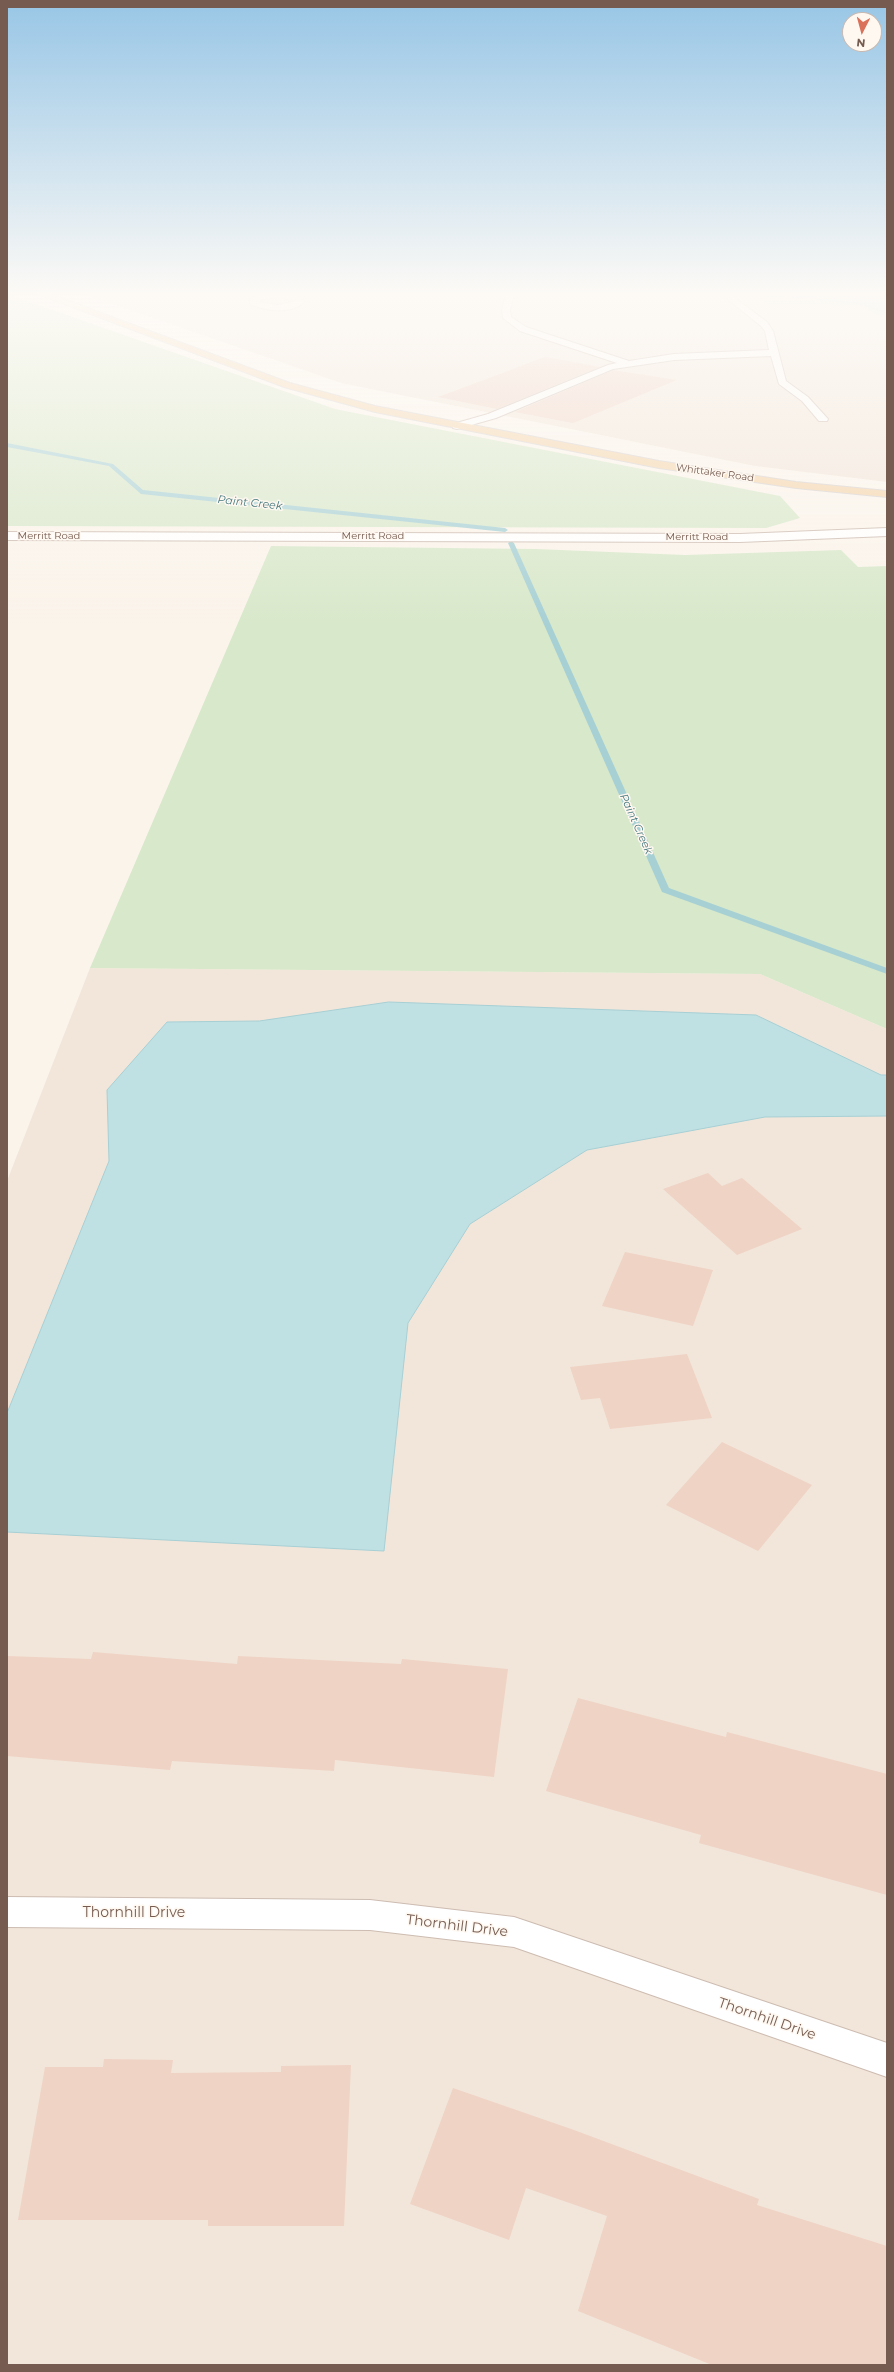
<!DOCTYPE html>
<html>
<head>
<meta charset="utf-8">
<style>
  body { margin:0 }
  #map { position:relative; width:894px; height:2372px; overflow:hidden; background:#fbf4eb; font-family:Montserrat,sans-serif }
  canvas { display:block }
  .frame { position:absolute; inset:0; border:8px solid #755b50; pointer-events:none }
  .north { position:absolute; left:842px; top:12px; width:40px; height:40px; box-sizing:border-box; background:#fef8f1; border:1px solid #c7b9b1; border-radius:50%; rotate:186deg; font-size:11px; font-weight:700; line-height:16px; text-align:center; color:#755b50 }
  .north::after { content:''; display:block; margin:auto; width:14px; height:18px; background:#da715b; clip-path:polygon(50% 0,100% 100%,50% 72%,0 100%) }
</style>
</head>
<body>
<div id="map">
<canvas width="894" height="2372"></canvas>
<div class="frame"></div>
<div class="north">N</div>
</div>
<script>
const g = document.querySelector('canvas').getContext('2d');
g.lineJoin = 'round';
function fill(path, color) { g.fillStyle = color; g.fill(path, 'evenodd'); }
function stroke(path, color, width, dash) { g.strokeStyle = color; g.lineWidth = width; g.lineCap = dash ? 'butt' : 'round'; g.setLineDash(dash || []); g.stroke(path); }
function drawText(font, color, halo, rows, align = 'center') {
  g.font = font + ' Montserrat,sans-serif'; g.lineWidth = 3; g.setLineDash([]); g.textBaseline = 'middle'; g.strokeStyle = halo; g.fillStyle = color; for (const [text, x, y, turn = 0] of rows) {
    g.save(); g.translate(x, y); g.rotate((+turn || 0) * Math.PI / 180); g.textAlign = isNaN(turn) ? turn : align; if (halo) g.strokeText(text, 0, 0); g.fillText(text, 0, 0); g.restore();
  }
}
const residential = new Path2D(`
  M 84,294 L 887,294 L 887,482 L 755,466 L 341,383 Z
  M 90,968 L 760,974 L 887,1029 L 887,2365 L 7,2365 L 7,1181 Z`);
const green = new Path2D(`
  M 7,294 L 335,409 L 780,496 L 800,518 L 766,528 L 7,526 Z
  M 753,294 L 887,294 L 887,319 L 860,306 L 769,304 Z
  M 271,546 L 536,549 L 685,555 L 841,550 L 858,567 L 887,566 L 887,1029 L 760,974 L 90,968 Z`);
const water = new Path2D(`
  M 789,294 L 887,294 L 887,313 L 857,303 L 791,297 Z
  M 389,1002 L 756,1015 L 881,1075 L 887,1075 L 887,1116 L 765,1117 L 587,1150 L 470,1224 L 408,1323 L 384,1551 L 7,1532 L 7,1413 L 109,1161 L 107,1090 L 167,1022 L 259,1021 Z`);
const stream = new Path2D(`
  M 7,443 L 113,464 L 143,490 L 505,528 L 508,530 L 505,532 L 141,494 L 109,466 L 7,447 Z
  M 511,541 L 514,543 L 669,888 L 887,968 L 887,974 L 662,892 L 508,543 Z`);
const building = new Path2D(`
  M 545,357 L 600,367 L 497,409 L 438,397 Z
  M 613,370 L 677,380 L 573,423 L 515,412 Z
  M 708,1173 L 722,1186 L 742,1178 L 802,1229 L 737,1255 L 663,1189 Z
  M 625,1252 L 713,1270 L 693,1326 L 602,1306 Z
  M 687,1354 L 712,1418 L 610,1429 L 600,1398 L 581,1400 L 570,1367 Z
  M 722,1442 L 812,1485 L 758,1551 L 666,1505 Z
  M 93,1652 L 237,1664 L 238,1656 L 401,1664 L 402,1659 L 508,1669 L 494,1777 L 335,1760 L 334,1771 L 172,1761 L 170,1770 L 7,1756 L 7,1656 L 91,1659 Z
  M 578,1698 L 726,1737 L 727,1732 L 887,1774 L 887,1895 L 699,1843 L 701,1835 L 546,1791 Z
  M 104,2059 L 173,2060 L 171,2073 L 281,2072 L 281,2066 L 351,2065 L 344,2226 L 208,2226 L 208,2220 L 18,2220 L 45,2067 L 103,2067 Z
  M 453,2088 L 574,2130 L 759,2199 L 757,2205 L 887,2246 L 887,2365 L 712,2365 L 578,2311 L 607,2216 L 526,2188 L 509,2240 L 410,2204 Z`);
const minor = new Path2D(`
  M 506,294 L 514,294 L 510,310 L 511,317 L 526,327 L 629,361 L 674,354 L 769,350 L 765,331 L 761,326 L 721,294 L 730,294 L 767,322 L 773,331 L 786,381 L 808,397 L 828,419 L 827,421 L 819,421 L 802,401 L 779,384 L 771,356 L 674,360 L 613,369 L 496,418 L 457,429 L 453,428 L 453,424 L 488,414 L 608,365 L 617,363 L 520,331 L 503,318 L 502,310 Z
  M 257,295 L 296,295 L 305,301 C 293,315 265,311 250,304 L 250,300 ZM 283,298 L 296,301 L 278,305 L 259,302 L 262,299 Z
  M 887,528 L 887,536 L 740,542 L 7,540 L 7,532 L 740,534 Z
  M 7,1897 L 370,1900 L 514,1917 L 887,2043 L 887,2077 L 514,1947 L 370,1930 L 7,1927 Z`);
const major = new Path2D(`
  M 38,294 L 50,294 L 290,383 L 375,406 L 659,461 L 796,482 L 887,491 L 887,497 L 796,488 L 659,468 L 375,412 L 284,387 Z`);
const farStreetnames = [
  ["Whittaker Road",715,473,8],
  ["Merritt Road",49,536],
  ["Merritt Road",373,536],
  ["Merritt Road",697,537]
];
const farWaternames = [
  ["Paint Creek",250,503,6],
  ["Paint Creek",636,824,66]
];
const nearStreetnames = [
  ["Thornhill Drive",134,1913],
  ["Thornhill Drive",457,1926,7],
  ["Thornhill Drive",767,2019,19]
];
fill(residential, '#f2e6da');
fill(green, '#d8e8ca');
fill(water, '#c0e1e4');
stroke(water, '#a7d0d5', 1);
fill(stream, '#a7d0d5');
fill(building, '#efd3c5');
stroke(minor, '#cdbcb1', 2);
stroke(major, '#d8d1ce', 2);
fill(minor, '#fff');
fill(major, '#f4d4aa');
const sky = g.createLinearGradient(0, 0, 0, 626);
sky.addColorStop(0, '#98c6e6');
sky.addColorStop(0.47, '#fdfaf6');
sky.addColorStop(1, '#fdfaf600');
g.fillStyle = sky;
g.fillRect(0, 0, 894, 626);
drawText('10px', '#755b50', '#fef8f1', farStreetnames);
drawText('italic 11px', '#47797f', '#fef8f1', farWaternames);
drawText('14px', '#755b50', '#fef8f1', nearStreetnames);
</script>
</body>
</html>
